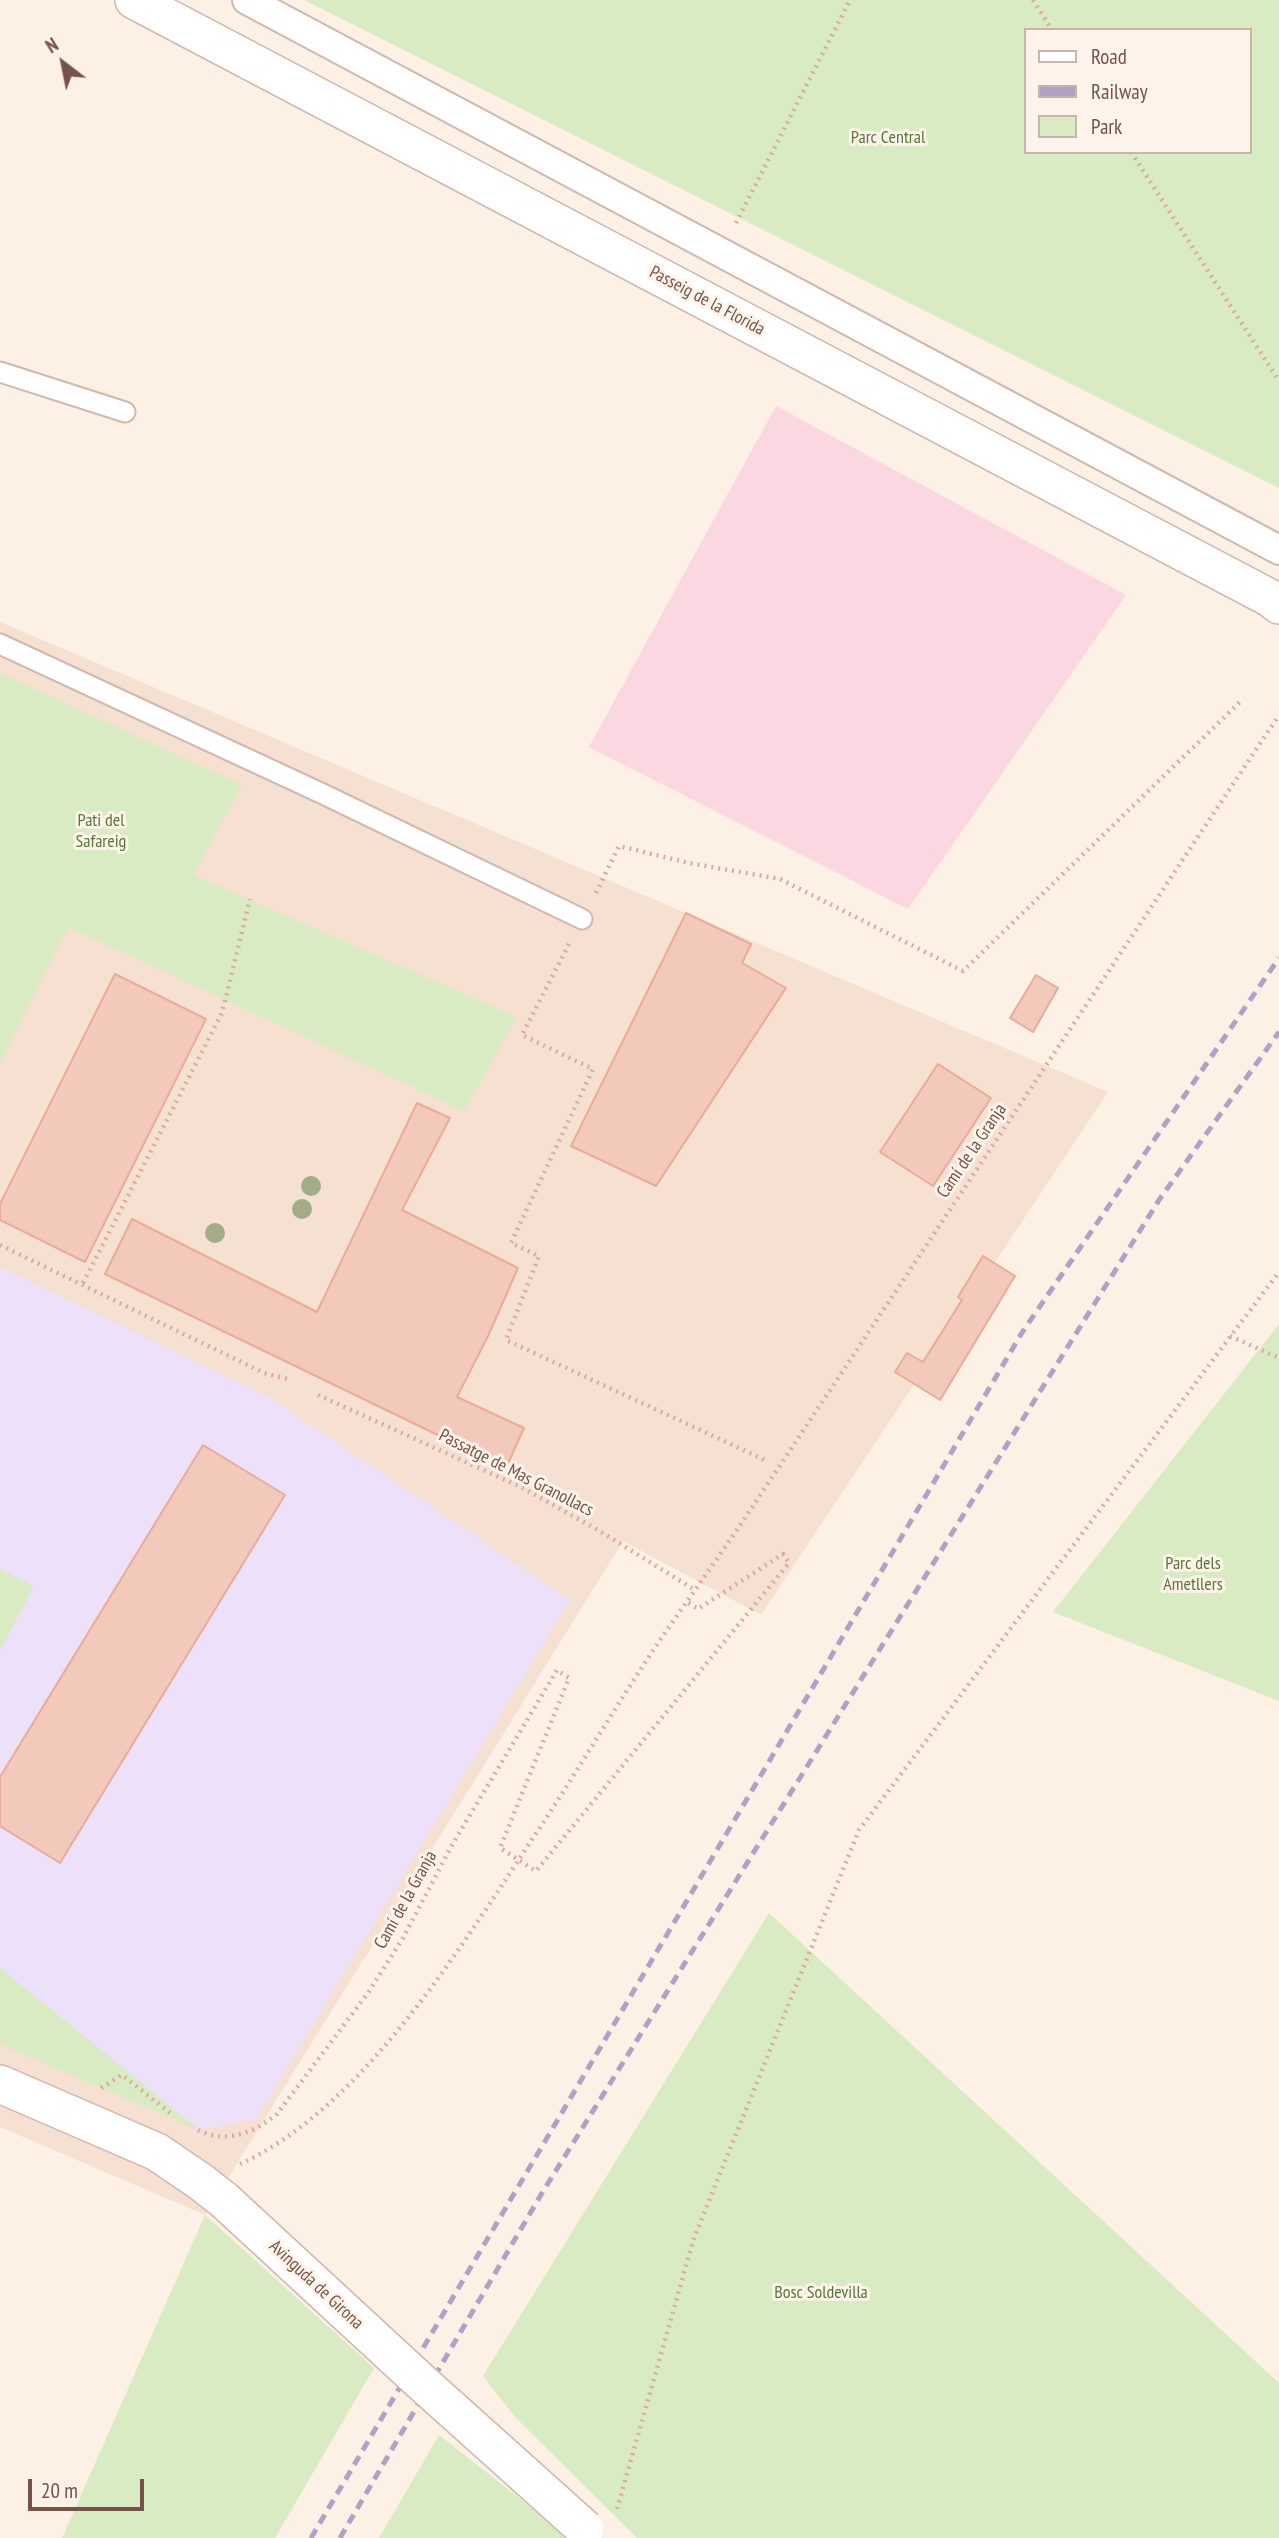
<!DOCTYPE html>
<html>
<head>
<meta charset="utf-8">
<style>
  body { margin:0 }
  #map { position:relative; width:1279px; height:2538px; overflow:hidden; background:#fdf0e4; font-family:"PT Sans Narrow",sans-serif }
  canvas { display:block }
  .legend { position:absolute; left:1024px; top:28px; width:228px; height:126px; box-sizing:border-box; background:#fff4eb; border:2px solid #c9b3aa; margin:0; padding:9px 12px; list-style:none; font-size:21px; color:#775249 }
  .legend li { display:flex; align-items:center; gap:14px; height:35px }
  .legend b { width:35px; border:2px solid #c9b3aa }
  .north { position:absolute; left:28px; top:28px; width:70px; height:70px; -webkit-text-stroke:5px #fff4eb; paint-order:stroke; rotate:328deg; font-size:19px; font-weight:700; line-height:28px; text-align:center; color:#775249 }
  .north::after { content:''; display:block; margin:auto; width:24px; height:32px; background:#775249; clip-path:polygon(50% 0,100% 100%,50% 72%,0 100%) }
  .scale { position:absolute; left:28px; top:2479px; width:116px; height:32px; box-sizing:border-box; border:4px solid #775249; border-top:0; padding-left:9px; font-size:21px; line-height:24px; white-space:nowrap; color:#775249; -webkit-text-stroke:5px #fff4eb; paint-order:stroke }
</style>
</head>
<body>
<div id="map">
<canvas width="1279" height="2538"></canvas>
<ul class="legend">
<li><b style="height:9px;background:#fff"></b>Road</li>
<li><b style="height:9px;background:#b0a2c7"></b>Railway</li>
<li><b style="height:19px;background:#d9ebc2"></b>Park</li>
</ul>
<div class="north">N</div>
<div class="scale">20 m</div>
</div>
<script>
const g = document.querySelector('canvas').getContext('2d');
g.lineJoin = 'round';
function fill(path, color) { g.fillStyle = color; g.fill(path, 'evenodd'); }
function stroke(path, color, width, dash) { g.strokeStyle = color; g.lineWidth = width; g.lineCap = dash ? 'butt' : 'round'; g.setLineDash(dash || []); g.stroke(path); }
function drawText(font, color, halo, rows, align = 'center') {
  g.font = font + ' "PT Sans Narrow",sans-serif'; g.lineWidth = 6; g.setLineDash([]); g.textBaseline = 'middle'; g.strokeStyle = halo; g.fillStyle = color; for (const [text, x, y, turn = 0] of rows) {
    g.save(); g.translate(x, y); g.rotate((+turn || 0) * Math.PI / 180); g.textAlign = isNaN(turn) ? turn : align; if (halo) g.strokeText(text, 0, 0); g.fillText(text, 0, 0); g.restore();
  }
}
const residential = new Path2D(`
  M 0,622 L 1108,1092 L 761,1615 L 623,1541 L 205,2215 L 0,2127 Z`);
const education = new Path2D(`
  M 0,1267 L 272,1399 L 570,1600 L 256,2119 L 199,2130 L 0,1968 Z`);
const medical = new Path2D(`
  M 776,406 L 1126,595 L 908,909 L 589,747 Z`);
const green = new Path2D(`
  M 304,0 L 1279,0 L 1279,488 ZM 1025,30 L 1249,30 L 1249,152 L 1025,152 Z
  M 0,673 L 242,785 L 193,875 L 517,1017 L 464,1111 L 68,927 L 0,1063 Z
  M 1279,1324 L 1279,1701 L 1053,1612 Z
  M 0,1569 L 34,1586 L 0,1651 Z
  M 769,1913 L 1279,2383 L 1279,2538 L 637,2538 L 515,2417 L 483,2376 Z
  M 0,1968 L 199,2130 L 0,2044 Z
  M 205,2215 L 374,2368 L 275,2538 L 62,2538 Z
  M 439,2435 L 570,2538 L 379,2538 Z`);
const building = new Path2D(`
  M 686,913 L 751,944 L 742,963 L 786,988 L 656,1186 L 571,1146 Z
  M 115,974 L 206,1019 L 85,1262 L 0,1220 L 0,1204 Z
  M 1036,975 L 1058,988 L 1033,1032 L 1010,1018 Z
  M 938,1064 L 991,1098 L 933,1186 L 880,1152 Z
  M 417,1103 L 450,1118 L 402,1210 L 518,1268 L 488,1336 L 457,1397 L 524,1428 L 506,1468 L 105,1274 L 132,1219 L 317,1312 Z
  M 983,1256 L 1015,1276 L 940,1400 L 895,1372 L 907,1353 L 923,1362 L 962,1300 L 958,1297 Z
  M 203,1445 L 285,1495 L 60,1863 L 0,1826 L 0,1777 Z`);
const path = new Path2D(`
  M 1033,0 L 1052,30
  M 1131,152 L 1279,381
  M 736,223 L 850,0
  M 596,893 L 619,846 L 689,863 L 780,879 L 963,971 L 1243,699
  M 569,944 L 522,1035 L 593,1069 L 511,1243 L 539,1256 L 506,1340 L 765,1460
  M 0,1245 L 264,1373 L 288,1379
  M 83,1283 L 222,1013 L 250,899
  M 1230,1336 L 1279,1358
  M 318,1395 L 521,1487 L 598,1530 L 695,1590
  M 101,2088 L 122,2075 L 170,2113
  M 198,2130 C 227,2144 254,2133 277,2114 L 368,1993 L 403,1938 L 452,1845 L 557,1670 L 569,1678 L 500,1848 L 536,1871 L 789,1563 L 783,1554 L 698,1609 L 687,1602
  M 240,2164 C 365,2107 463,1943 537,1832 C 577,1772 614,1709 654,1649 C 682,1608 711,1568 739,1527 L 1279,715
  M 617,2509 L 694,2238 L 859,1830 L 1279,1272`);
const service = new Path2D(`
  M 0,372 L 125,412
  M 0,644 L 323,794 L 582,919`);
const pedestrian = new Path2D(`
  M 247,0 L 1279,550`);
const minor = new Path2D(`
  M 134,0 L 1270,598 L 1279,605
  M 0,2084 L 157,2152 L 201,2182 L 224,2200`);
const rail = new Path2D(`
  M 311,2538 L 1023,1331 L 1279,958
  M 340,2538 L 542,2193 L 1159,1200 L 1279,1032`);
const minorBridge = new Path2D(`
  M 224,2200 L 419,2380 L 585,2529`);
const trees = [
  [311,1186],
  [302,1209],
  [215,1233]
];
const parkNames = [
  ["Parc Central",888,138],
  ["Pati del",101,821],
  ["Safareig",101,842],
  ["Parc dels",1193,1564],
  ["Ametllers",1193,1585],
  ["Bosc Soldevilla",821,2293]
];
const streetNames = [
  ["Passeig de la Florida",707,301,28],
  ["Camí de la Granja",972,1151,-56],
  ["Passatge de Mas Granollacs",516,1473,27],
  ["Camí de la Granja",406,1900,-61],
  ["Avinguda de Girona",316,2285,43]
];
fill(residential, '#f5e0d2');
fill(education, '#ede1f9');
fill(medical, '#fbd7e1');
fill(green, '#d9ebc2');
fill(building, '#f3c9bb');
stroke(building, '#e7ac9a', 2);
stroke(service, '#d1b8ad', 23);
stroke(pedestrian, '#d1b8ad', 32);
stroke(minor, '#d1b8ad', 40);
stroke(path, '#d9ac9e', 4.5, [2, 5]);
stroke(service, '#fff', 19);
stroke(pedestrian, '#fff', 28);
stroke(minor, '#fff', 37);
stroke(rail, '#b0a2c7', 5, [10, 7]);
stroke(minorBridge, '#d1b8ad', 40, []);
stroke(minorBridge, '#fff', 37);
g.fillStyle = '#a2ad88';
for (const [x, y] of trees) { g.beginPath(); g.arc(x, y, 10, 0, 2 * Math.PI); g.fill(); }
drawText('18px', '#57773d', '#fff4eb', parkNames);
drawText('18px', '#775249', '#fff4eb', streetNames);
</script>
</body>
</html>
